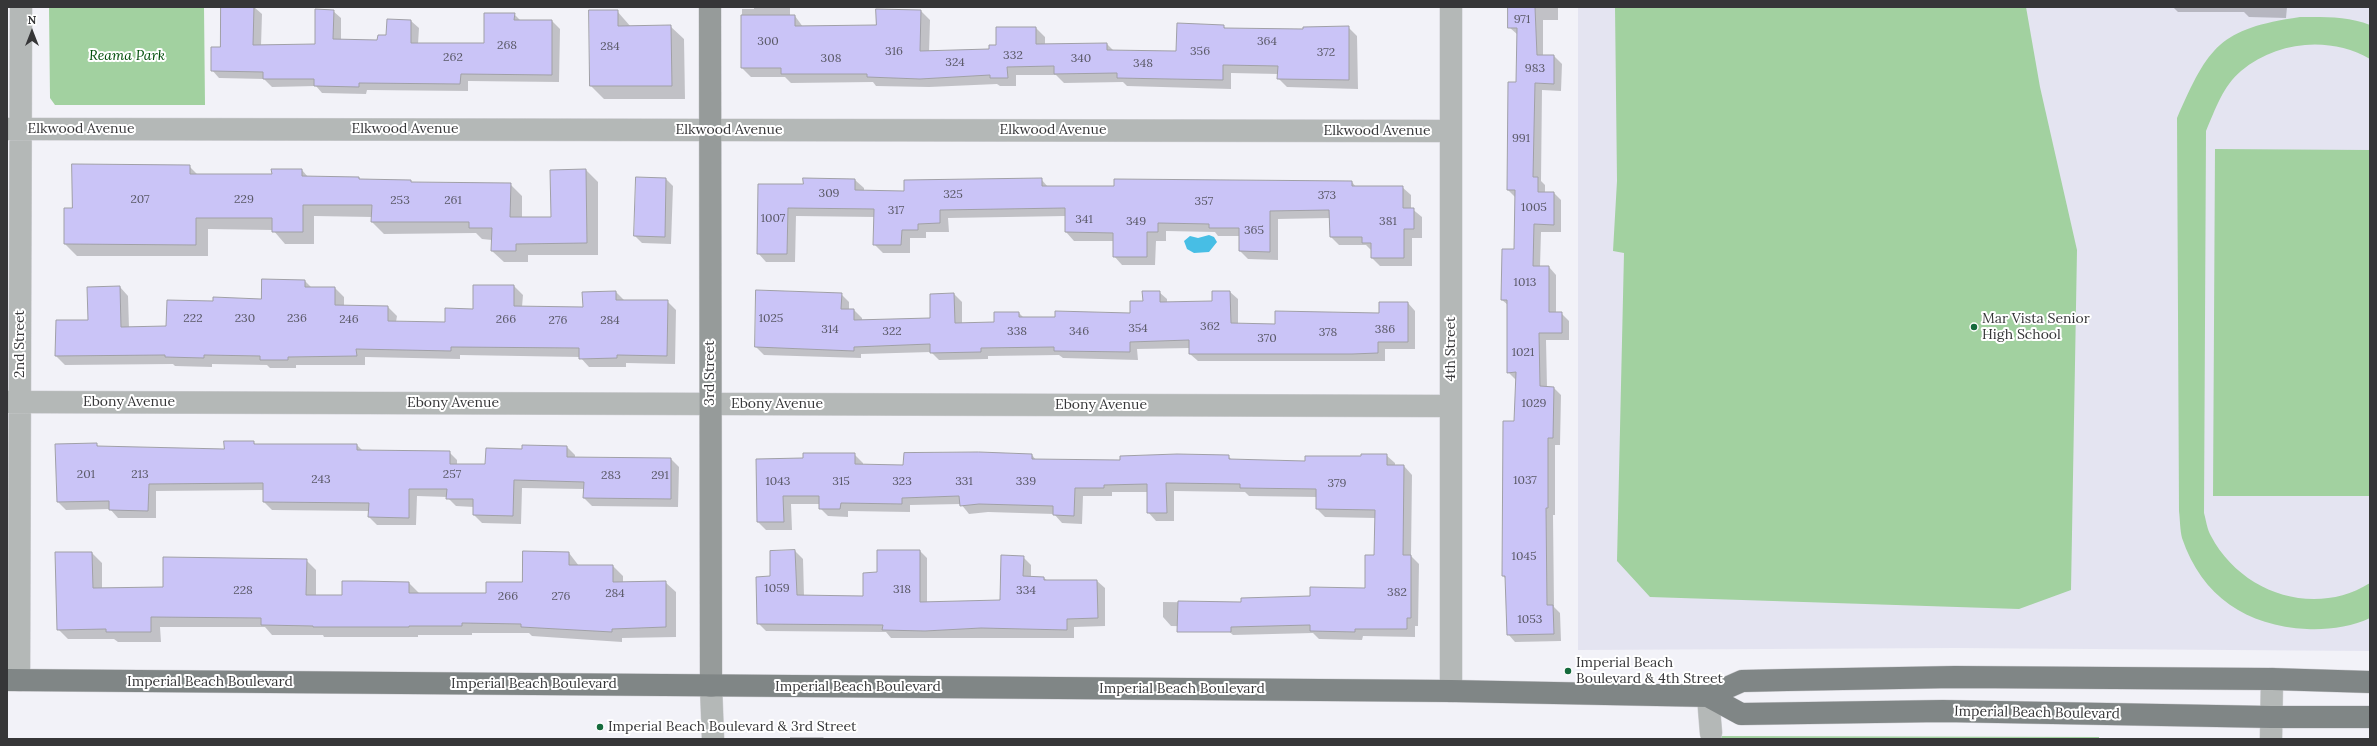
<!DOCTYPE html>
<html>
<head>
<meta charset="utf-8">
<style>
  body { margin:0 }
  #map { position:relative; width:2377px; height:746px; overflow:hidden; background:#f2f2f8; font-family:Lora,serif }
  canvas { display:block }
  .frame { position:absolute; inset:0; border:8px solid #363638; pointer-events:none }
  .north { position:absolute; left:12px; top:12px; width:40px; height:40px; -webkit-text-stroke:3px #fff; paint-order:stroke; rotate:0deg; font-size:11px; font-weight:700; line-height:16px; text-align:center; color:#363638 }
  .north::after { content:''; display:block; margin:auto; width:14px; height:18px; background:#363638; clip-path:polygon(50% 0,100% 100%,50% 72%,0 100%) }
</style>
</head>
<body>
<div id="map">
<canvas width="2377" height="746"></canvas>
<div class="frame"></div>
<div class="north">N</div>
</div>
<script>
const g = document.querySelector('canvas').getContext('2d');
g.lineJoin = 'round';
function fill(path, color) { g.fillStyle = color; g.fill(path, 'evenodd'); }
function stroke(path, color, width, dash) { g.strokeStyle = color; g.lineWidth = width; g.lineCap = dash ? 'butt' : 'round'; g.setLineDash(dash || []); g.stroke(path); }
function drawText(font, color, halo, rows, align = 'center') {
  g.font = font + ' Lora,serif'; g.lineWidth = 4; g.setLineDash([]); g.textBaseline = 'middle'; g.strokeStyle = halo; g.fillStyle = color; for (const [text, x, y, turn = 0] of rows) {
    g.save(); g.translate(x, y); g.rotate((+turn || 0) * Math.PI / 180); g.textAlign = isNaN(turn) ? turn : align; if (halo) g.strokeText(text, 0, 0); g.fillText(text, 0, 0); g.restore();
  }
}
const built = new Path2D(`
  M 1578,7 L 2370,7 L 2370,651 L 1955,648 L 1578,650 Z`);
const green = new Path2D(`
  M 49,7 L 204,7 L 205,105 L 55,105 L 50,98 Z
  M 1615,7 L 2026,7 L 2040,87 L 2077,250 L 2071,590 L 2019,609 L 1650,597 L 1617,561 L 1624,253 L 1613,251 L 1617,181 Z
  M 2300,17 C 2323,17 2348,16 2370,25 L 2370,59 C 2330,36 2277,41 2241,71 C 2223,86 2215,110 2206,131 L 2204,513 C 2206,520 2207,529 2211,536 C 2241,593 2314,618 2370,583 L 2370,618 C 2352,627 2327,630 2307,629 C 2247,626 2202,597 2182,538 C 2180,530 2180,519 2179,511 L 2177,118 C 2209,46 2219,29 2300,17 Z
  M 2215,149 L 2370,150 L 2370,496 L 2213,496 Z
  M 1717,736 L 2099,737 L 2099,739 L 1717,739 Z`);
const water = new Path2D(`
  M 1209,235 L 1214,237 L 1217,242 L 1209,252 L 1194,253 L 1187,249 L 1184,241 L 1190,236 L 1198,238 Z`);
const shadow = new Path2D(`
  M 222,7 L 254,7 L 262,14 L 261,46 L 316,45 L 333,11 L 341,18 L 341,41 L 378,41 L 411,21 L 419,28 L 418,44 L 485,44 L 514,14 L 521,21 L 552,21 L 560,29 L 559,82 L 468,81 L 468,91 L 367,90 L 366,94 L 322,93 L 316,86 L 272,87 L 264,79 L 219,78 L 212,70 L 221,48 Z
  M 754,7 L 790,7 L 790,16 L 795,16 L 803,27 L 877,26 L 921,11 L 930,20 L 929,52 L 990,50 L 1036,28 L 1045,37 L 1045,45 L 1107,44 L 1114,51 L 1177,52 L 1223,26 L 1226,29 L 1304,30 L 1348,27 L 1357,36 L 1358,89 L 1287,87 L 1278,78 L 1278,74 L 1231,73 L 1231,89 L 1127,86 L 1123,82 L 1064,83 L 1056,75 L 1016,75 L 1016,86 L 1000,86 L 997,84 L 929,87 L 876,86 L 873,82 L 791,83 L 785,77 L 751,77 L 742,68 L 742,9 L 754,9 Z
  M 1509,7 L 1558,7 L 1558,20 L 1543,20 L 1543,56 L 1554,56 L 1562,64 L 1561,91 L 1542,90 L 1541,181 L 1545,185 L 1545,193 L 1554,193 L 1561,200 L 1561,232 L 1541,232 L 1540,267 L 1549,267 L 1556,275 L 1556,313 L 1561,313 L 1569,321 L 1569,340 L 1546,340 L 1547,387 L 1554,388 L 1561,395 L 1560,445 L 1555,445 L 1555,515 L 1553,515 L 1554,607 L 1560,613 L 1561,641 L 1515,642 L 1508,634 L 1506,579 L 1503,576 L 1515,422 L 1516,380 L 1508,372 L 1508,305 L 1502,300 L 1515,250 L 1516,198 L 1508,190 L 1517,83 L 1518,35 L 1509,27 Z
  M 2173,7 L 2287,7 L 2286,18 L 2249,17 L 2244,12 L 2178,12 Z
  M 617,11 L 631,27 L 670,26 L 684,39 L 685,99 L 604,99 L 591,86 Z
  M 189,166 L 198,175 L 273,175 L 302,170 L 308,177 L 359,178 L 361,180 L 410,181 L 413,183 L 510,184 L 522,196 L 522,218 L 552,218 L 586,170 L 598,182 L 598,255 L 528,255 L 528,262 L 504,262 L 492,251 L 492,240 L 482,239 L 476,233 L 384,234 L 372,222 L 372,217 L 314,216 L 314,244 L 285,244 L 273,230 L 208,229 L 208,256 L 77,256 L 65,244 L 73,209 Z
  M 637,178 L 666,179 L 673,186 L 671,244 L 642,243 L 635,236 Z
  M 804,179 L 855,180 L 864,188 L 864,191 L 905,192 L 1041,179 L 1048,187 L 1352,182 L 1356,187 L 1402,187 L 1411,195 L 1411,208 L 1422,217 L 1422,238 L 1412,238 L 1412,266 L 1380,266 L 1372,258 L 1372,251 L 1366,245 L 1339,245 L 1331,237 L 1330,218 L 1278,219 L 1278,260 L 1248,259 L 1240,251 L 1240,236 L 1218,236 L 1215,232 L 1166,231 L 1166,241 L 1156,241 L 1155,265 L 1122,265 L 1114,256 L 1114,241 L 1074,241 L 1066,232 L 1066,216 L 948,218 L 949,232 L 926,232 L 926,238 L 910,238 L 910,253 L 883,253 L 874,244 L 875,217 L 796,216 L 795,262 L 766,262 L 758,253 L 759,185 L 804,185 Z
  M 305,281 L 312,288 L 335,288 L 344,297 L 344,306 L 388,307 L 397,316 L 396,322 L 446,323 L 474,310 L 514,286 L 523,295 L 522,307 L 584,308 L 616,292 L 625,301 L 667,301 L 676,310 L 675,364 L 626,363 L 626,367 L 589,367 L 580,357 L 460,355 L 460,359 L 365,357 L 365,365 L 296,365 L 296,368 L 270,368 L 267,365 L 212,364 L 212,367 L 175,366 L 173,364 L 65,365 L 56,356 L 120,287 L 128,296 L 129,328 L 167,327 L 214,302 L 262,300 Z
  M 1159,292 L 1167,299 L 1167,303 L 1213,302 L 1230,292 L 1238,299 L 1238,324 L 1276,325 L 1380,314 L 1408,303 L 1415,311 L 1415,349 L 1385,349 L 1385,361 L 1198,361 L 1190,354 L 1190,348 L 1137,349 L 1138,360 L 1063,358 L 1059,355 L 988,356 L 988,359 L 939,360 L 931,352 L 861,354 L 861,358 L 764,355 L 756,347 L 841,294 L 849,302 L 849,310 L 854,310 L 862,318 L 862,321 L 931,319 L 954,294 L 962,302 L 962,324 L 995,323 L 1019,313 L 1024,318 L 1131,314 L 1144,302 Z
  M 253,442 L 256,445 L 357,445 L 363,451 L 449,452 L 457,460 L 457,465 L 486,465 L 523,450 L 567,447 L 575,455 L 575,458 L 671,459 L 679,467 L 678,507 L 592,506 L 584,498 L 584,489 L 522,488 L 521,524 L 482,523 L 474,515 L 474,507 L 456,506 L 447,497 L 417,496 L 416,525 L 377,525 L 369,517 L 369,511 L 272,510 L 264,502 L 264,490 L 156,491 L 156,518 L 118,518 L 110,509 L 66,510 L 58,502 L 96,444 L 99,447 L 225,450 Z
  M 854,454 L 863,463 L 863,465 L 904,466 L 1032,455 L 1036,460 L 1121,461 L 1228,456 L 1232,460 L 1306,462 L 1386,455 L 1395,463 L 1395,466 L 1404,466 L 1412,475 L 1411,556 L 1419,564 L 1418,626 L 1415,626 L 1415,637 L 1363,636 L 1362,640 L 1319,639 L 1313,633 L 1233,635 L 1224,627 L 1171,626 L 1163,617 L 1163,602 L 1242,603 L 1311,597 L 1366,589 L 1375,556 L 1375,518 L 1325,517 L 1317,509 L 1317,497 L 1249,496 L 1245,492 L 1174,491 L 1174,521 L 1156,521 L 1148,512 L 1148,492 L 1112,492 L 1112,496 L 1083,496 L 1082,524 L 1062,523 L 1054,514 L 988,512 L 969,514 L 961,504 L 910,505 L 910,512 L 848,511 L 848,517 L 828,516 L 820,508 L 820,504 L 791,504 L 792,530 L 766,530 L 758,522 L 757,460 L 804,459 Z
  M 795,551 L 803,559 L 804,596 L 864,597 L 878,573 L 920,551 L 927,558 L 927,603 L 1001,601 L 1023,557 L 1031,565 L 1031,577 L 1044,578 L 1048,581 L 1097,581 L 1105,588 L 1105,626 L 1074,627 L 1074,638 L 891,638 L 886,632 L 766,631 L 758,623 L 771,577 Z
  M 92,553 L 102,563 L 102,589 L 164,588 L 306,560 L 316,570 L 316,596 L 343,596 L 409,583 L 419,593 L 487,594 L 523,583 L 569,553 L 579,566 L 613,566 L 623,576 L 623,583 L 665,582 L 676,592 L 676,637 L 622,638 L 622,642 L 532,636 L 529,633 L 472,633 L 472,635 L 418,635 L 418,637 L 324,637 L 323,635 L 272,635 L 265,627 L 160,627 L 161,642 L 118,642 L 114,639 L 68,639 L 58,629 Z
  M 790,737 L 823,737 L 825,739 L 790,739 Z
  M 924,738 L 934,739 L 915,739 Z`);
const building = new Path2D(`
  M 221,7 L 254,7 L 253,45 L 315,44 L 315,9 L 334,10 L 333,39 L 377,40 L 378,35 L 386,35 L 387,19 L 411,20 L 411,43 L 484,43 L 484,13 L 515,13 L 514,20 L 552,20 L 552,75 L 461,74 L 460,84 L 359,83 L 359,87 L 314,86 L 314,79 L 263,79 L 263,72 L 211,71 L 211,47 L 220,47 Z
  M 1508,7 L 1535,7 L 1537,55 L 1554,55 L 1554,84 L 1535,83 L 1533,177 L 1538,177 L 1538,192 L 1554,192 L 1554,225 L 1534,224 L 1533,266 L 1549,266 L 1549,312 L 1562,312 L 1562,333 L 1539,333 L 1540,386 L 1554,387 L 1553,438 L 1548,438 L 1548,508 L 1546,508 L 1547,605 L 1553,605 L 1554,634 L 1507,635 L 1505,576 L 1502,576 L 1503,421 L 1514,421 L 1516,372 L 1507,373 L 1507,300 L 1501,300 L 1502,249 L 1514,249 L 1515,190 L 1507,190 L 1508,82 L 1516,82 L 1517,28 L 1508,28 Z
  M 876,9 L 921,10 L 920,51 L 989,49 L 989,45 L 996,45 L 996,27 L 1036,27 L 1036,44 L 1107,43 L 1107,50 L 1176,51 L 1177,23 L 1224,25 L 1224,28 L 1303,29 L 1303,27 L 1349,26 L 1349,80 L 1277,79 L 1278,66 L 1223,65 L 1223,80 L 1117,78 L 1117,73 L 1054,74 L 1054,66 L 1007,67 L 1008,78 L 990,78 L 990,75 L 920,79 L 867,77 L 867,74 L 781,74 L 781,68 L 741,68 L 741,15 L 795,15 L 795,26 L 876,25 Z
  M 589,10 L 618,10 L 618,26 L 671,25 L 672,86 L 590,86 Z
  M 72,164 L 190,165 L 190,174 L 272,174 L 271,169 L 302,169 L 302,176 L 359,177 L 359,179 L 411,180 L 411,182 L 511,183 L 510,217 L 551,217 L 550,170 L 586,169 L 587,243 L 516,244 L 516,251 L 491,251 L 492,228 L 469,228 L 469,222 L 371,222 L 372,205 L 303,205 L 303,232 L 272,232 L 272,218 L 196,218 L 196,245 L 64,244 L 64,208 L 72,208 Z
  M 636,177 L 666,178 L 665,237 L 634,236 Z
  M 803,178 L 855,179 L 855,190 L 904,191 L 904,180 L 1042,178 L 1042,186 L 1114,186 L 1114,179 L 1352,181 L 1352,186 L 1403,186 L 1403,208 L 1414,208 L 1414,229 L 1404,229 L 1404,258 L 1371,258 L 1371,243 L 1362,243 L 1362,237 L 1330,237 L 1329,210 L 1270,211 L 1270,252 L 1239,251 L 1239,228 L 1209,228 L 1209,224 L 1158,223 L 1158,232 L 1147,232 L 1147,257 L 1113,257 L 1113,233 L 1065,232 L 1065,208 L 940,210 L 940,223 L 918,224 L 918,230 L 902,230 L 901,245 L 873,245 L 874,209 L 788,208 L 787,254 L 757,254 L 758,184 L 803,184 Z
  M 262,279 L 305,280 L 305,287 L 335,287 L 335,305 L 388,306 L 388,321 L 445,322 L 445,308 L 473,309 L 473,285 L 514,285 L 514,306 L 583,307 L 582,292 L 616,291 L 616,300 L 668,300 L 667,356 L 617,355 L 617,358 L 579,359 L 579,348 L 451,347 L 451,351 L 356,349 L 357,356 L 288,357 L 288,360 L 260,360 L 260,356 L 204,355 L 204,358 L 165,357 L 165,355 L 55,356 L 56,320 L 88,320 L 87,287 L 120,286 L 121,327 L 166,326 L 167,300 L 213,301 L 213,297 L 261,299 Z
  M 756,290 L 842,293 L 841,309 L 854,309 L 854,320 L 930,318 L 930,294 L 954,293 L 955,323 L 994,322 L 994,312 L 1019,312 L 1019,317 L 1055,317 L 1055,311 L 1130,313 L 1130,301 L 1143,301 L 1142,291 L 1160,291 L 1160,302 L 1212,301 L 1212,291 L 1230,291 L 1231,323 L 1275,324 L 1275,311 L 1379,313 L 1379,302 L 1408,302 L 1408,342 L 1378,342 L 1378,353 L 1352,354 L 1189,354 L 1189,340 L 1130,342 L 1130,352 L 1054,351 L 1054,347 L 981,348 L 981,352 L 930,353 L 930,344 L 854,347 L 854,351 L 755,347 Z
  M 224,441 L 254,441 L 254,444 L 357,444 L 357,450 L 450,451 L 450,464 L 485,464 L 486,448 L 522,449 L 522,445 L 567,446 L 567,457 L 671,458 L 671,499 L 583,498 L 584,482 L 514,480 L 513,516 L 473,515 L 473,499 L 446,499 L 447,489 L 409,489 L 409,518 L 368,517 L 369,503 L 263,502 L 263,483 L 149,484 L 148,511 L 109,510 L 109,501 L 57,502 L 55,444 L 97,443 L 97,446 L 224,449 Z
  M 979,452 L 1032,454 L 1032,459 L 1120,460 L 1120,456 L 1177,454 L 1229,455 L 1229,459 L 1305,461 L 1305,456 L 1361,456 L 1361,454 L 1387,454 L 1387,465 L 1404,465 L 1403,555 L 1411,555 L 1411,618 L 1407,618 L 1407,629 L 1355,629 L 1355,632 L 1310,631 L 1310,625 L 1231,627 L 1231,632 L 1177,632 L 1178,601 L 1241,602 L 1241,598 L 1310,596 L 1310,587 L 1365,588 L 1365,555 L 1374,555 L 1375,510 L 1316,509 L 1316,489 L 1240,488 L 1240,484 L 1166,483 L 1167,513 L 1147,513 L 1147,484 L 1104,485 L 1104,488 L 1075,488 L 1074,516 L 1053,515 L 1053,506 L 979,504 L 960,506 L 959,496 L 902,498 L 902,504 L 841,503 L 840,509 L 819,509 L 819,496 L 783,496 L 784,522 L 757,522 L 756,459 L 803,458 L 803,453 L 855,453 L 855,464 L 903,465 L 904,453 Z
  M 795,550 L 797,595 L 863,596 L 863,573 L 877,572 L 877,550 L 920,550 L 920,602 L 1000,600 L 1001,555 L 1024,556 L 1023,576 L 1044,577 L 1044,580 L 1097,580 L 1098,618 L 1067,619 L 1067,630 L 981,628 L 925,631 L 882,630 L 883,625 L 757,624 L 756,577 L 770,576 L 770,551 Z
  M 523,551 L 569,552 L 569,565 L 613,565 L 613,582 L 666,581 L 666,627 L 612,629 L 612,632 L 521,627 L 521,624 L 462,623 L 462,626 L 409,626 L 409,627 L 313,627 L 313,626 L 261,625 L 261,618 L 151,617 L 151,632 L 106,632 L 106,629 L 57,630 L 55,552 L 92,552 L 93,588 L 163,587 L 163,557 L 307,559 L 306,595 L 342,595 L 342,581 L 359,581 L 409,582 L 409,593 L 486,593 L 486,582 L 522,582 Z`);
const street = new Path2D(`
  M 1451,7 L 1451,691
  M 7,129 L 1451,131
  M 7,402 L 1451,406
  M 19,680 L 21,7
  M 711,686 L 713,739
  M 1708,696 L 1711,733
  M 2271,739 L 2272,679`);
const secondary = new Path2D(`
  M 710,7 L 711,686`);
const primary = new Path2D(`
  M 7,680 L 1451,691 L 1708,696 L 1742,681 L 1787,680 L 1955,677 L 2272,679 L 2370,682
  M 1708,696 L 1741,714 L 1943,711 L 2271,717 L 2370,717`);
const markers = [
  [1974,327,4,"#156a3c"],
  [1568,671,4,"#156a3c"],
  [600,727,4,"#156a3c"]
];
const numberNames = [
  ["971",1522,20],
  ["300",768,42],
  ["364",1267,42],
  ["268",507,46],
  ["284",610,47],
  ["316",894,52],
  ["356",1200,52],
  ["372",1326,53],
  ["332",1013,56],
  ["262",453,58],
  ["308",831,59],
  ["340",1081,59],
  ["324",955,63],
  ["348",1143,64],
  ["983",1535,69],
  ["991",1521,139],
  ["309",829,194],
  ["325",953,195],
  ["373",1327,196],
  ["207",140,200],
  ["229",244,200],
  ["253",400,201],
  ["261",453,201],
  ["357",1204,202],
  ["1005",1534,208],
  ["317",896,211],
  ["1007",773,219],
  ["341",1084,220],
  ["349",1136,222],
  ["381",1388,222],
  ["365",1254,231],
  ["1013",1525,283],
  ["222",193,319],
  ["230",245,319],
  ["236",297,319],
  ["1025",771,319],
  ["246",349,320],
  ["266",506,320],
  ["276",558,321],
  ["284",610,321],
  ["362",1210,327],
  ["354",1138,329],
  ["314",830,330],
  ["386",1385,330],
  ["322",892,332],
  ["338",1017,332],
  ["346",1079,332],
  ["378",1328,333],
  ["370",1267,339],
  ["1021",1523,353],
  ["1029",1534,404],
  ["201",86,475],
  ["213",140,475],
  ["257",452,475],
  ["283",611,476],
  ["291",660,476],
  ["243",321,480],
  ["1037",1525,481],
  ["1043",778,482],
  ["315",841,482],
  ["323",902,482],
  ["331",964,482],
  ["339",1026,482],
  ["379",1337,484],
  ["1045",1524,557],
  ["1059",777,589],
  ["318",902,590],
  ["228",243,591],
  ["334",1026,591],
  ["382",1397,593],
  ["284",615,594],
  ["266",508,597],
  ["276",561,597],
  ["1053",1530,620]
];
const parkNames = [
  ["Reama Park",127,56]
];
const streetNames = [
  ["Elkwood Avenue",81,129],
  ["Elkwood Avenue",405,129],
  ["Elkwood Avenue",729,130],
  ["Elkwood Avenue",1053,130],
  ["Elkwood Avenue",1377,131],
  ["2nd Street",20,344,-90],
  ["4th Street",1451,349,-90],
  ["3rd Street",710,373,-90],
  ["Ebony Avenue",129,402],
  ["Ebony Avenue",453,403],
  ["Ebony Avenue",777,404],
  ["Ebony Avenue",1101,405],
  ["Imperial Beach Boulevard",210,682],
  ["Imperial Beach Boulevard",534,684],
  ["Imperial Beach Boulevard",858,687],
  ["Imperial Beach Boulevard",1182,689],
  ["Imperial Beach Boulevard",2037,713,1]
];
const poiNames = [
  ["Mar Vista Senior",1982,319],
  ["High School",1982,335],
  ["Imperial Beach",1576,663],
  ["Boulevard & 4th Street",1576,679],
  ["Imperial Beach Boulevard & 3rd Street",608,727]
];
fill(built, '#e4e4f1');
fill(green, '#a2d1a0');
fill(water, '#47bee5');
fill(shadow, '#0003');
fill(building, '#cac4f7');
stroke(building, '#a0a0a6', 1);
stroke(street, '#d0d0d5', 23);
stroke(secondary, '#d0d0d5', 23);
stroke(primary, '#d0d0d5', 23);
stroke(street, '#b4b8b7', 22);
stroke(secondary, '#969b9a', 22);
stroke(primary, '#808686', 22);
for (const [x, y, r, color] of markers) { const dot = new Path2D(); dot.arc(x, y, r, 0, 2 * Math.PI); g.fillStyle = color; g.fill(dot); stroke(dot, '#fff', 1.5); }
drawText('12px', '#5b5a68', null, numberNames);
drawText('italic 14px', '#014d09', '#fff', parkNames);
drawText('14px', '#363638', '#fff', streetNames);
drawText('14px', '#363638', '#fff', poiNames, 'left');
</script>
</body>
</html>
